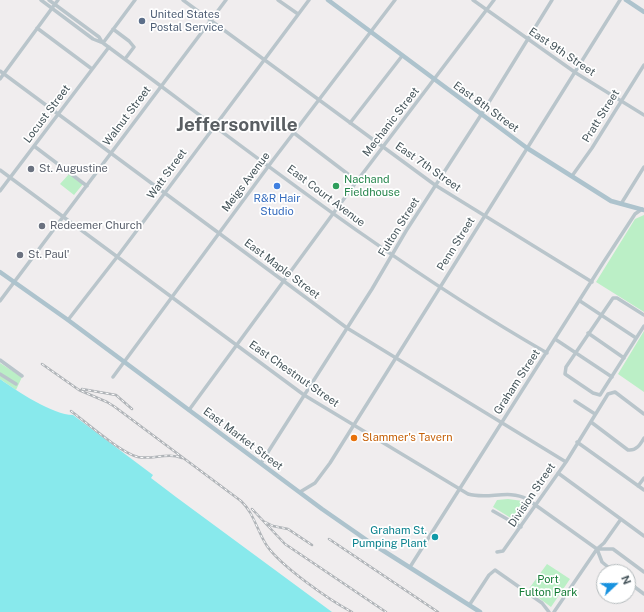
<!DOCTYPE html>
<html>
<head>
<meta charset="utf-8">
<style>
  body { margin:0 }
  #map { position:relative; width:644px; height:612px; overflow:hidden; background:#f0edee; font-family:"Public Sans",sans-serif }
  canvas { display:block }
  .north { position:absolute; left:596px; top:564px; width:40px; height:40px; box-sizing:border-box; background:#fff; border:1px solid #b5bbbd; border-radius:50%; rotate:68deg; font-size:11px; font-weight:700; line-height:16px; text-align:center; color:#46555b }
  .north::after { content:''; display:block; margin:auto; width:14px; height:18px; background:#1892df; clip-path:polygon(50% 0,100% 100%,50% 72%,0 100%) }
</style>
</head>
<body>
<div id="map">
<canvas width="644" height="612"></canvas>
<div class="north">N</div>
</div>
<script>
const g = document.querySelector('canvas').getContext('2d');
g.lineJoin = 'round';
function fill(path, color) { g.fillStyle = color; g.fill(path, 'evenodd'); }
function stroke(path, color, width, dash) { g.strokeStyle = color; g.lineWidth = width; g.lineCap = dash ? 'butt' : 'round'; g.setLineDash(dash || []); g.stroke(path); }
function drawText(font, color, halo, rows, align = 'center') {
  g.font = font + ' "Public Sans",sans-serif'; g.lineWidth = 3.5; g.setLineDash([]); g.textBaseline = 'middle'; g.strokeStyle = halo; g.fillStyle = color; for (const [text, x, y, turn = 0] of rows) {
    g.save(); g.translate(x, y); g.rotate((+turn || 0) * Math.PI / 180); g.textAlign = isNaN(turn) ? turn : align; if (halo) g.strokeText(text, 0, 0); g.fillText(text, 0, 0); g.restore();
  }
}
const green = new Path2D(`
  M 69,174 L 83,184 L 74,195 L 60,184 Z
  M 644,215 L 644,312 L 596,282 L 635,219 Z
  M 644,331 L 644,392 L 618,374 Z
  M 0,363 L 22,377 L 16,390 L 0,379 Z
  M 508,499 L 523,501 L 530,506 L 519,523 L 493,507 L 497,500 Z
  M 547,564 L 570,579 L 551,607 L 528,590 Z`);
const water = new Path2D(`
  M 0,379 C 17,391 53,415 73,415 L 153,475 L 151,478 L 176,497 L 332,612 L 0,612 Z`);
const minor = new Path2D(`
  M 41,0 L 93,39 L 103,43 C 248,150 390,263 547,353
  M 49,0 L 99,37 L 102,42
  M 183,0 L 435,185 L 592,282
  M 278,0 L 298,14
  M 473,0 L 576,73 L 644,115
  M 37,28 L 92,69
  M 113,29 L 129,41 L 134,47 L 125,59
  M 103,43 L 135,0
  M 0,71 L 347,328 L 566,462
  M 0,79 L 58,0
  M 350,123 L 402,56
  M 294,133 L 357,181
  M 34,146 L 87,186
  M 0,170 L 304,395 L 468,494 C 488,500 508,489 527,499 L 597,549
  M 572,176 L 592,148 L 644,65
  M 0,191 L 109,47
  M 621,204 L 644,167
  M 0,301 L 226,0
  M 580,301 L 636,338
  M 644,315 L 617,298 L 613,298 L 566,367 L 565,374 L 593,393 L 600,395 L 644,326
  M 68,320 L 117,257 L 309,0
  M 588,333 L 624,358
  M 555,339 L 612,377
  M 0,360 L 22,376
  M 0,374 L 16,384
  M 113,377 L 273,160 L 395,0
  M 575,401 L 595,414
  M 189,410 L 357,181 L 494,0
  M 591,422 L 628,450 C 636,451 640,445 644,438
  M 577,442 L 644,490
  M 261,463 L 372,289 L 406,231 L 481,115 L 552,0
  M 558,473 L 644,536
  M 638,486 L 644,478
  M 300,492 L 315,483 L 330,463 L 620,0
  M 493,511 L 521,527
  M 597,549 L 602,562 L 614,572
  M 598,549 L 613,549 L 644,572
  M 497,552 L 503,551 L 566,462 L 608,394 L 615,392 L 644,414
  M 410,567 L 603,263 L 635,214 L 642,209
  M 628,582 L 644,594
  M 470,604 L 489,575 L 495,570 L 542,603 L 549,612
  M 554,612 L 597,549 L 604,543 L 621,519`);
const major = new Path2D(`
  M 328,0 L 527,148 L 611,201 L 644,210
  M 626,0 L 644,12
  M 0,272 L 68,320 L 322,509 L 368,541 L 480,612`);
const rail = new Path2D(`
  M 42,364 L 79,390 L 107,402 L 115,407 L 241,501 C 254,513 257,531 267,546 C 281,566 329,600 352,612
  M 82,389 L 116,395 L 132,409
  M 71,411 C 87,423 121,453 138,457 C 153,460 167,452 182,458
  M 252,509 L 285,544 L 386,612
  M 265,522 L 273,526 L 288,529 L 312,545
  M 329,539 L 438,612`);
const markers = [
  [142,21,4,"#5c6f8a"],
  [31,169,4,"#6b7280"],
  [277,186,4,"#3f7fe0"],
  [336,186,4,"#2e9e5b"],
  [42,226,4,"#6b7280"],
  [20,255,4,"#6b7280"],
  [354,438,4,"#e8710a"],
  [435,537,4,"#0f9aa8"]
];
const serviceNames = [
  ["United States",150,15],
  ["Postal Service",150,28]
];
const streetNames = [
  ["East 9th Street",562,52,34],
  ["East 8th Street",486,107,36],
  ["Locust Street",47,114,-53],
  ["Walnut Street",127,116,-53],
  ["Pratt Street",601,116,-58],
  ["Mechanic Street",391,122,-52],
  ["East 7th Street",428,167,35],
  ["Watt Street",167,174,-54],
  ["Meigs Avenue",246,182,-53],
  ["East Court Avenue",326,196,37],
  ["Fulton Street",399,227,-58],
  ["Penn Street",456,244,-58],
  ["East Maple Street",282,269,37],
  ["East Chestnut Street",294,374,35],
  ["Graham Street",517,382,-57],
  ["East Market Street",243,439,37],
  ["Division Street",532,495,-56]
];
const worshipNames = [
  ["St. Augustine",39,169],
  ["Redeemer Church",50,226],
  ["St. Paul'",28,255]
];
const leisureNames = [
  ["Nachand",344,180],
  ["Fieldhouse",344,193]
];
const shopNames = [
  ["R&R Hair",277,199],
  ["Studio",277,212]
];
const foodNames = [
  ["Slammer's Tavern",362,438]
];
const cultureNames = [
  ["Graham St.",427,531],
  ["Pumping Plant",427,544]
];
const parkNames = [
  ["Port",548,580],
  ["Fulton Park",548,593]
];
const townNames = [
  ["Jeffersonville",237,125]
];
fill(green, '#bbefc6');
fill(water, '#88e9ec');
stroke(minor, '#b9c5cb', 3.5);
stroke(major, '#adc3cd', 4.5);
stroke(rail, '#b0b4b8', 2.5);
stroke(rail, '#fff', 1, [3]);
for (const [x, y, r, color] of markers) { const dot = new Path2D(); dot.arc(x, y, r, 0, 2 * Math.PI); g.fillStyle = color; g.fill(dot); stroke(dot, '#fff', 1.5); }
drawText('11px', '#4e5e75', '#fff', serviceNames, 'left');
drawText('11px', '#46555b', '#fff', streetNames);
drawText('11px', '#5b616d', '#fff', worshipNames, 'left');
drawText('11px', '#27864d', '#fff', leisureNames, 'left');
drawText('11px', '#366cbe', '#fff', shopNames);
drawText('11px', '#c56008', '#fff', foodNames, 'left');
drawText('11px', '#0d838f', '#fff', cultureNames, 'right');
drawText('11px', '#167c37', '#fff', parkNames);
drawText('bold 19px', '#5a5f63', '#fff', townNames);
</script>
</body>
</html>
